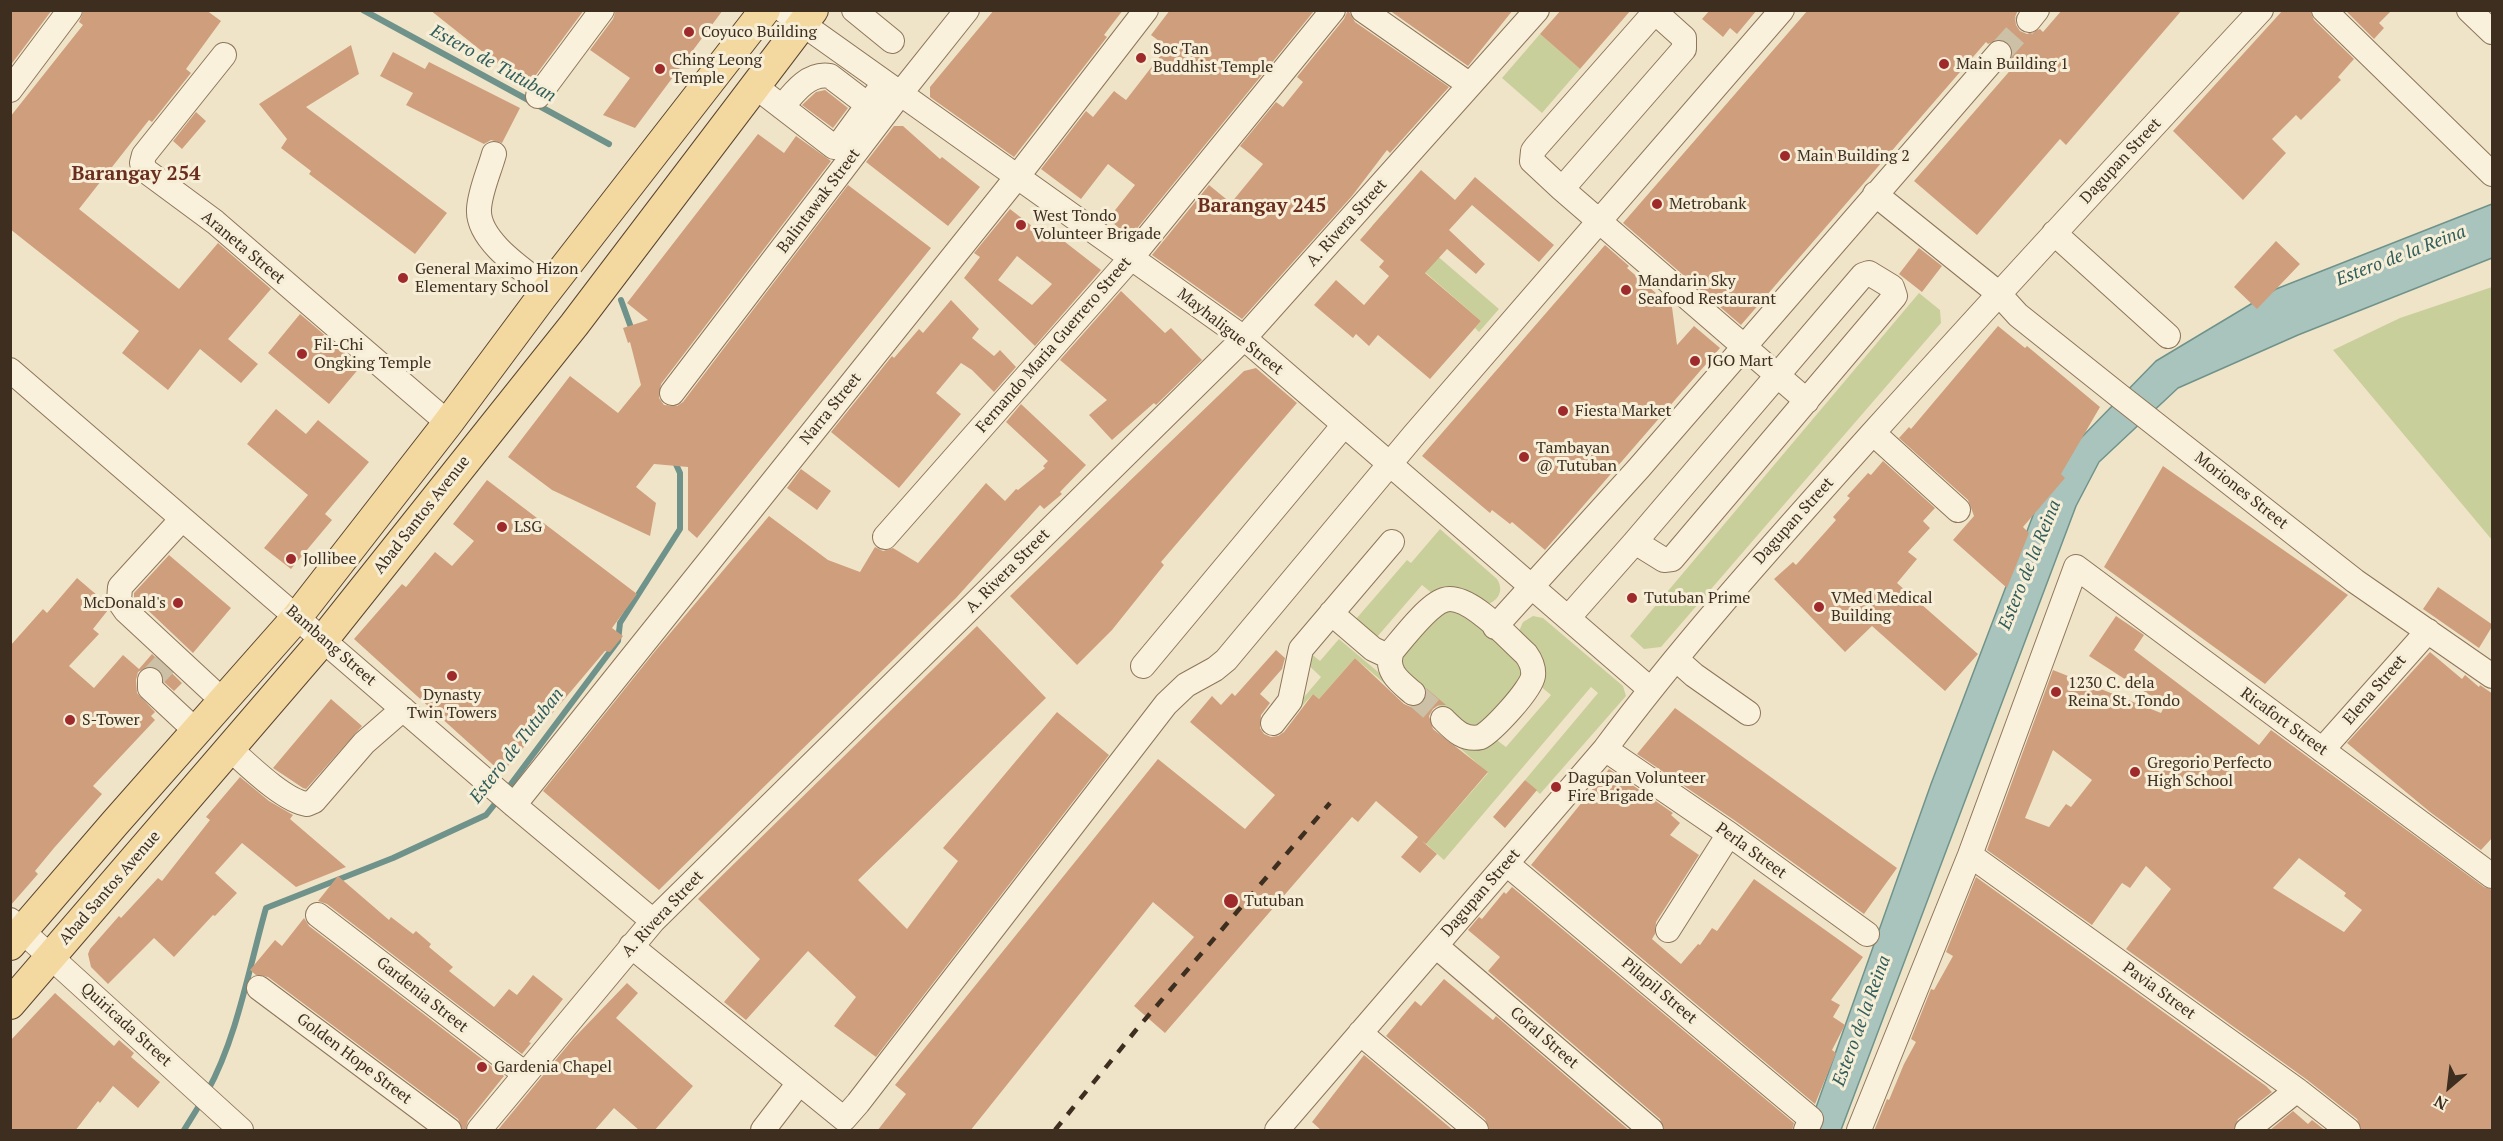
<!DOCTYPE html>
<html>
<head>
<meta charset="utf-8">
<style>
  body { margin:0 }
  #map { position:relative; width:2503px; height:1141px; overflow:hidden; background:#f0e4c8; font-family:"PT Serif",serif }
  canvas { display:block }
  .frame { position:absolute; inset:0; border:12px solid #3d2e20; pointer-events:none }
  .north { position:absolute; left:2419px; top:1057px; width:60px; height:60px; -webkit-text-stroke:4px #f7eed8; paint-order:stroke; rotate:208deg; font-size:16px; font-weight:700; line-height:24px; text-align:center; color:#3d2e20 }
  .north::after { content:''; display:block; margin:auto; width:21px; height:27px; background:#3d2e20; clip-path:polygon(50% 0,100% 100%,50% 72%,0 100%) }
</style>
</head>
<body>
<div id="map">
<canvas width="2503" height="1141"></canvas>
<div class="frame"></div>
<div class="north">N</div>
</div>
<script>
const g = document.querySelector('canvas').getContext('2d');
g.lineJoin = 'round';
function fill(path, color) { g.fillStyle = color; g.fill(path, 'evenodd'); }
function stroke(path, color, width, dash) { g.strokeStyle = color; g.lineWidth = width; g.lineCap = dash ? 'butt' : 'round'; g.setLineDash(dash || []); g.stroke(path); }
function drawText(font, color, halo, rows, align = 'center') {
  g.font = font + ' "PT Serif",serif'; g.lineWidth = 6; g.setLineDash([]); g.textBaseline = 'middle'; g.strokeStyle = halo; g.fillStyle = color; for (const [text, x, y, turn = 0] of rows) {
    g.save(); g.translate(x, y); g.rotate((+turn || 0) * Math.PI / 180); g.textAlign = isNaN(turn) ? turn : align; if (halo) g.strokeText(text, 0, 0); g.fillText(text, 0, 0); g.restore();
  }
}
const green = new Path2D(`
  M 1540,34 L 1580,69 L 1542,113 L 1502,78 Z
  M 1385,211 L 1499,309 L 1479,332 L 1475,328 L 1481,321 L 1372,226 Z
  M 2492,287 L 2492,540 L 2333,350 L 2400,318 Z
  M 1919,293 L 1940,310 L 1941,323 L 1661,647 L 1644,649 L 1630,636 Z
  M 1440,529 L 1497,579 C 1504,590 1499,600 1488,604 L 1433,594 L 1422,585 L 1377,637 L 1356,619 L 1407,560 L 1411,563 Z
  M 1458,607 L 1520,658 L 1525,672 L 1482,727 L 1460,726 L 1402,673 L 1399,659 L 1439,611 Z
  M 1533,616 L 1543,618 L 1623,686 L 1626,696 L 1540,794 L 1525,780 L 1598,693 L 1591,687 L 1444,860 L 1426,844 L 1488,773 L 1436,727 L 1494,738 L 1506,747 L 1551,695 L 1539,685 L 1519,631 L 1523,622 Z
  M 1339,639 L 1409,698 L 1406,702 L 1355,658 L 1319,699 L 1313,694 L 1286,724 L 1283,722 L 1321,677 L 1303,660 L 1309,652 L 1320,661 Z`);
const water = new Path2D(`
  M 2492,204 L 2492,258 L 2298,335 L 2178,388 L 2099,462 L 2076,506 L 1841,1130 L 1808,1130 L 1931,784 L 2043,489 L 2076,443 L 2156,361 L 2276,289 Z`);
const stream = new Path2D(`
  M 363,10 L 609,144
  M 621,300 L 633,333
  M 505,792 L 618,641 L 620,623 L 680,529 L 680,473 L 674,460
  M 207,1092 C 237,1038 249,968 266,908 L 393,858 L 486,815 L 498,800
  M 184,1130 L 202,1101`);
const building = new Path2D(`
  M 10,10 L 52,10 L 10,66 Z
  M 84,10 L 206,10 L 221,21 L 186,69 L 191,73 L 152,122 L 149,120 L 79,209 L 179,289 L 218,243 L 271,289 L 228,339 L 258,364 L 241,383 L 200,349 L 168,390 L 122,353 L 139,331 L 10,229 L 10,117 L 83,25 L 79,22 Z
  M 430,10 L 584,10 L 527,87 Z
  M 616,10 L 723,10 L 635,128 L 603,115 L 630,78 L 590,50 L 613,19 Z
  M 994,10 L 1123,10 L 1104,35 L 1107,37 L 1014,157 L 930,97 L 930,87 Z
  M 1170,10 L 1314,11 L 1130,237 L 1108,219 L 1135,185 L 1108,164 L 1081,199 L 1041,169 L 1086,111 L 1093,117 L 1114,91 L 1126,100 L 1167,47 L 1151,35 Z
  M 1348,10 L 1355,22 L 1449,87 L 1390,153 L 1387,150 L 1352,196 L 1242,319 L 1152,255 L 1209,185 L 1231,203 L 1263,164 L 1240,146 L 1276,102 L 1283,107 L 1303,82 L 1297,77 L 1344,19 Z
  M 1389,10 L 1513,10 L 1468,66 Z
  M 1561,10 L 1631,10 L 1580,69 L 1540,34 Z
  M 1710,10 L 1757,10 L 1737,34 L 1730,28 L 1723,37 L 1702,19 Z
  M 1808,10 L 2018,10 L 2015,17 L 2016,25 L 2020,31 L 2027,34 L 2040,29 L 2043,32 L 2062,10 L 2182,10 L 2066,145 L 2060,139 L 1977,235 L 1914,181 L 2014,66 L 2010,62 L 2013,49 L 2008,42 L 2001,39 L 1988,44 L 1986,42 L 1741,325 L 1623,223 Z
  M 2283,10 L 2310,10 L 2314,20 L 2354,59 L 2338,77 L 2341,80 L 2301,120 L 2296,115 L 2272,139 L 2286,153 L 2243,200 L 2173,131 Z
  M 2345,10 L 2392,10 L 2379,23 L 2384,28 L 2374,39 Z
  M 351,45 L 359,74 L 306,107 L 447,213 L 415,254 L 309,174 L 311,171 L 281,148 L 287,139 L 259,104 Z
  M 393,52 L 425,69 L 429,62 L 520,108 L 502,143 L 491,140 L 484,144 L 406,105 L 413,93 L 380,76 Z
  M 825,90 L 848,108 L 833,128 L 802,105 L 816,92 Z
  M 196,112 L 206,121 L 182,149 L 173,141 Z
  M 894,126 L 903,126 L 940,159 L 942,157 L 980,187 L 948,226 L 866,162 Z
  M 758,134 L 784,153 L 796,136 L 831,161 L 661,384 L 659,398 L 664,405 L 677,406 L 683,402 L 848,185 L 931,248 L 697,538 L 688,530 L 688,467 L 654,464 L 636,487 L 656,503 L 650,536 L 552,490 L 508,457 L 570,376 L 618,413 L 641,385 L 630,342 L 628,343 L 623,328 L 648,320 L 627,303 Z
  M 1421,170 L 1455,200 L 1475,177 L 1554,245 L 1539,262 L 1472,205 L 1449,230 L 1485,264 L 1476,274 L 1447,249 L 1425,273 L 1481,321 L 1430,379 L 1378,335 L 1369,346 L 1356,334 L 1353,338 L 1314,305 L 1336,280 L 1364,305 L 1389,276 L 1379,267 L 1384,261 L 1360,240 Z
  M 1010,209 L 1046,237 L 1051,231 L 1101,270 L 1035,346 L 964,278 L 980,257 L 974,253 ZM 1017,256 L 1052,284 L 1032,305 L 998,280 Z
  M 2276,241 L 2300,264 L 2257,309 L 2234,287 Z
  M 1605,245 L 1629,266 L 1627,268 L 1672,307 L 1677,345 L 1694,326 L 1720,348 L 1545,550 L 1512,522 L 1510,524 L 1492,510 L 1490,513 L 1422,456 Z
  M 1919,248 L 1942,266 L 1922,292 L 1899,274 Z
  M 1121,291 L 1165,333 L 1171,328 L 1202,360 L 1156,405 L 1154,403 L 1112,440 L 1089,415 L 1107,400 L 1060,360 Z
  M 951,300 L 979,329 L 972,338 L 994,356 L 1000,350 L 1016,367 L 994,392 L 972,370 L 961,363 L 936,393 L 961,414 L 899,488 L 831,432 L 892,356 L 894,358 L 919,329 L 923,333 Z
  M 300,314 L 361,366 L 329,404 L 268,353 Z
  M 1998,326 L 2025,348 L 2027,346 L 2100,407 L 2061,474 L 2065,478 L 2023,527 L 2029,533 L 2007,588 L 1953,540 L 1974,516 L 1968,500 L 1899,438 L 1909,427 L 1911,429 Z
  M 1256,368 L 1297,403 L 1161,562 L 1164,565 L 1112,630 L 1077,665 L 1010,596 L 1244,371 Z
  M 1021,404 L 1086,465 L 1060,492 L 1062,494 L 1044,509 L 1040,505 L 956,598 L 659,890 L 543,791 L 656,650 L 769,516 L 828,560 L 860,572 L 875,547 L 883,551 L 893,548 L 918,563 L 986,483 L 1005,501 L 1016,489 L 1018,490 L 1045,468 L 1043,466 L 1048,461 L 1006,422 Z
  M 276,409 L 306,434 L 318,420 L 369,462 L 325,514 L 332,520 L 291,569 L 264,548 L 308,495 L 247,444 Z
  M 1883,461 L 1935,508 L 1923,521 L 1930,528 L 1908,552 L 1917,559 L 1897,583 L 1978,654 L 1945,691 L 1872,626 L 1845,652 L 1774,579 L 1793,562 L 1796,565 L 1836,520 L 1833,517 L 1850,498 L 1847,496 L 1868,473 L 1871,475 Z
  M 2163,466 L 2348,595 L 2265,684 L 2104,567 Z
  M 801,469 L 831,491 L 817,510 L 787,488 Z
  M 487,480 L 637,594 L 612,628 L 623,636 L 610,652 L 605,651 L 502,773 L 354,639 L 402,584 L 406,587 L 435,552 L 452,566 L 474,541 L 453,524 Z
  M 169,555 L 231,608 L 193,653 L 134,597 L 134,593 Z
  M 77,578 L 105,602 L 108,610 L 93,629 L 99,634 L 69,666 L 94,688 L 123,655 L 139,669 L 152,654 L 182,683 L 174,691 L 164,682 L 163,673 L 157,667 L 149,666 L 138,672 L 136,680 L 137,693 L 155,712 L 151,716 L 155,720 L 93,786 L 102,794 L 54,848 L 35,871 L 38,874 L 10,906 L 10,646 L 43,609 L 47,613 Z
  M 2438,587 L 2493,625 L 2479,648 L 2423,609 Z
  M 2116,616 L 2144,635 L 2134,650 L 2259,745 L 2271,730 L 2484,887 L 2493,890 L 2493,1131 L 2362,1131 L 2357,1119 L 2306,1079 L 2126,949 L 2171,889 L 2146,866 L 2130,888 L 2122,883 L 2092,925 L 1987,850 L 2053,670 L 2161,713 L 2165,705 L 2089,656 ZM 2053,750 L 2092,780 L 2071,807 L 2066,804 L 2049,827 L 2025,818 ZM 2299,858 L 2346,893 L 2344,896 L 2362,910 L 2344,932 L 2273,888 Z
  M 977,626 L 1046,698 L 858,880 L 907,929 L 958,861 L 943,848 L 1057,712 L 1109,755 L 876,1057 L 834,1026 L 856,997 L 808,951 L 746,1020 L 724,1002 L 760,959 L 698,899 Z
  M 1276,650 L 1285,658 L 1282,669 L 1260,694 L 1270,703 L 1261,715 L 1260,728 L 1264,734 L 1271,737 L 1278,736 L 1284,732 L 1313,694 L 1319,699 L 1355,658 L 1404,704 L 1411,707 L 1424,703 L 1427,696 L 1426,688 L 1446,705 L 1439,705 L 1433,709 L 1429,716 L 1433,729 L 1488,772 L 1426,844 L 1422,841 L 1437,854 L 1420,873 L 1401,857 L 1418,837 L 1376,801 L 1358,822 L 1352,817 L 1165,1033 L 1134,1006 L 1194,937 L 1153,902 L 970,1131 L 877,1131 L 906,1094 L 895,1085 L 1158,759 L 1245,829 L 1275,795 L 1190,722 L 1212,696 L 1221,705 L 1232,693 L 1235,696 Z
  M 2430,652 L 2462,679 L 2465,675 L 2479,687 L 2480,685 L 2493,694 L 2493,837 L 2481,850 L 2430,812 L 2347,743 Z
  M 331,699 L 362,726 L 306,789 L 303,788 L 273,768 Z
  M 1675,708 L 1897,868 L 1864,914 L 1737,822 L 1637,754 Z
  M 1609,769 L 1673,813 L 1671,815 L 1680,823 L 1670,835 L 1699,855 L 1656,922 L 1655,934 L 1652,939 L 1681,964 L 1698,944 L 1700,945 L 1712,928 L 1717,931 L 1754,879 L 1863,957 L 1831,1000 L 1840,1005 L 1833,1017 L 1845,1025 L 1832,1050 L 1836,1053 L 1815,1104 L 1531,865 Z
  M 240,777 L 269,801 L 293,815 L 290,819 L 346,867 L 296,887 L 242,843 L 215,873 L 237,893 L 215,916 L 213,915 L 174,957 L 154,938 L 108,984 L 91,967 L 88,954 L 90,949 L 119,916 L 121,918 L 158,878 L 162,881 L 210,820 L 206,817 Z
  M 1525,780 L 1537,790 L 1505,828 L 1493,817 Z
  M 338,876 L 389,920 L 391,917 L 413,934 L 416,931 L 431,944 L 429,947 L 453,967 L 449,971 L 494,1007 L 509,989 L 517,995 L 533,975 L 563,999 L 529,1042 L 531,1043 L 522,1054 L 327,904 L 318,901 Z
  M 1976,877 L 2266,1086 L 2272,1092 L 2238,1119 L 2233,1131 L 1874,1131 L 1887,1099 L 1889,1100 L 1904,1064 L 1916,1042 L 1911,1039 L 1931,989 L 1934,990 L 1953,956 L 1946,952 Z
  M 1512,887 L 1794,1123 L 1792,1131 L 1665,1131 L 1660,1119 L 1488,971 L 1500,957 L 1468,930 L 1479,917 L 1482,919 L 1504,892 L 1506,894 Z
  M 304,918 L 309,926 L 504,1076 L 468,1121 L 465,1131 L 463,1131 L 458,1119 L 268,977 L 256,975 L 250,970 L 275,940 L 282,946 Z
  M 1444,979 L 1493,1020 L 1496,1016 L 1630,1131 L 1490,1131 L 1485,1119 L 1386,1036 L 1415,1001 L 1421,1006 Z
  M 627,983 L 638,993 L 616,1018 L 693,1086 L 654,1131 L 640,1131 L 614,1108 L 594,1131 L 497,1131 L 573,1039 Z
  M 55,993 L 114,1046 L 119,1040 L 134,1053 L 131,1057 L 160,1082 L 138,1108 L 113,1086 L 100,1103 L 98,1101 L 75,1131 L 10,1131 L 10,1041 Z
  M 1364,1055 L 1454,1131 L 1322,1131 L 1312,1122 Z
  M 2293,1111 L 2308,1124 L 2312,1120 L 2326,1131 L 2269,1131 Z`);
const minorTunnel = new Path2D(`
  M 1999,53 L 2029,20
  M 150,680 L 165,664
  M 1413,693 L 1443,719`);
const minor = new Path2D(`
  M 783,10 L 1244,338 L 1650,689
  M 854,10 L 892,41
  M 1363,10 L 1470,85
  M 2324,10 L 2492,174
  M 2469,10 L 2492,32
  M 2029,20 L 2037,10
  M 224,55 L 144,155 L 142,163 L 146,171 L 215,222 L 448,423
  M 756,87 L 834,147 L 838,146 L 884,83
  M 10,90 L 70,10
  M 538,96 L 602,10
  M 782,107 C 794,92 809,72 830,76 L 868,105
  M 494,154 C 489,172 480,191 479,209 C 477,241 525,271 548,289
  M 1562,189 L 1684,49 L 1684,38 L 1655,12 L 1536,147 L 1533,151 L 1532,161 L 1562,189 L 1807,401
  M 1875,194 L 1998,293 L 2018,315 L 2117,394 L 2355,581 L 2492,676
  M 2054,233 L 2168,336
  M 10,370 L 514,805 L 653,921
  M 672,393 L 900,94 L 967,10
  M 1873,433 L 1958,510
  M 182,519 L 120,587 L 119,601 L 126,611 L 223,701
  M 885,537 L 1131,258 L 1333,10
  M 1331,613 L 1373,649 L 1390,657
  M 1568,618 L 1635,542 L 1863,275 L 1869,273 L 1892,287 L 1895,296 L 1672,559 L 1664,560 L 1635,542
  M 1495,627 L 1639,468 L 1999,53
  M 1676,659 L 1694,675 L 1748,713
  M 1143,666 L 1344,425
  M 150,680 L 150,688 L 196,731
  M 1413,693 C 1400,682 1384,671 1392,651 C 1403,638 1428,605 1444,600 C 1468,592 1509,639 1526,654 C 1531,661 1534,668 1533,676 C 1531,690 1493,730 1481,737 C 1464,741 1454,730 1443,719
  M 1273,723 L 1290,701 L 1301,649 L 1392,542
  M 230,749 C 247,764 284,801 307,804 L 314,801 L 364,743 L 403,709
  M 1605,749 L 1729,834 L 1867,934
  M 2322,750 L 2428,631
  M 514,805 L 1017,177 L 1146,10
  M 1970,855 L 2297,1090 L 2348,1130
  M 1507,864 L 1811,1119 L 1806,1130
  M 318,915 L 525,1074
  M 10,920 L 241,1130
  M 1668,930 L 1729,834
  M 631,946 L 844,1119 L 858,1103 L 1166,704 L 1186,685 L 1215,669 L 1226,660 L 1414,435 L 1782,10
  M 1436,946 L 1651,1130
  M 259,988 L 449,1130
  M 1360,1033 L 1476,1130
  M 479,1130 L 653,921 L 1244,338 L 1537,10
  M 763,1130 L 799,1083
  M 1277,1130 L 1605,749 C 1687,639 1780,537 1871,435 C 2000,292 2130,151 2261,10
  M 1859,1130 L 1970,855 L 2076,567 L 2492,876
  M 2247,1130 L 2297,1090`);
const major = new Path2D(`
  M 10,945 L 115,823 L 297,617 L 448,423 L 541,298 L 765,10
  M 10,1004 L 323,640 L 574,325 L 813,10`);
const rail = new Path2D(`
  M 1055,1130 L 1136,1030 L 1330,803`);
const markers = [
  [689,32,6,"#9e2a2b"],
  [1141,58,6,"#9e2a2b"],
  [1944,64,6,"#9e2a2b"],
  [660,69,6,"#9e2a2b"],
  [1785,156,6,"#9e2a2b"],
  [1657,204,6,"#9e2a2b"],
  [1021,225,6,"#9e2a2b"],
  [403,278,6,"#9e2a2b"],
  [1626,290,6,"#9e2a2b"],
  [302,354,6,"#9e2a2b"],
  [1695,361,6,"#9e2a2b"],
  [1563,411,6,"#9e2a2b"],
  [1524,457,6,"#9e2a2b"],
  [502,527,6,"#9e2a2b"],
  [291,559,6,"#9e2a2b"],
  [1632,598,6,"#9e2a2b"],
  [178,603,6,"#9e2a2b"],
  [1819,607,6,"#9e2a2b"],
  [452,676,6,"#9e2a2b"],
  [2056,692,6,"#9e2a2b"],
  [70,720,6,"#9e2a2b"],
  [2135,772,6,"#9e2a2b"],
  [1556,787,6,"#9e2a2b"],
  [1231,901,8,"#9e2a2b"],
  [482,1067,6,"#9e2a2b"]
];
const poiNames = [
  ["Coyuco Building",701,32],
  ["Soc Tan",1153,49],
  ["Buddhist Temple",1153,67],
  ["Ching Leong",672,60],
  ["Temple",672,78],
  ["Main Building 1",1956,64],
  ["Main Building 2",1797,156],
  ["Metrobank",1669,204],
  ["West Tondo",1033,216],
  ["Volunteer Brigade",1033,234],
  ["General Maximo Hizon",415,269],
  ["Elementary School",415,287],
  ["Mandarin Sky",1638,281],
  ["Seafood Restaurant",1638,299],
  ["Fil-Chi",314,345],
  ["Ongking Temple",314,363],
  ["JGO Mart",1707,361],
  ["Fiesta Market",1575,411],
  ["Tambayan",1536,448],
  ["@ Tutuban",1536,466],
  ["LSG",514,527],
  ["Jollibee",303,559],
  ["Tutuban Prime",1644,598],
  ["VMed Medical",1831,598],
  ["Building",1831,616],
  ["McDonald's",166,603,"right"],
  ["1230 C. dela",2068,683],
  ["Reina St. Tondo",2068,701],
  ["Dynasty",452,695,"center"],
  ["Twin Towers",452,713,"center"],
  ["S-Tower",82,720],
  ["Gregorio Perfecto",2147,763],
  ["High School",2147,781],
  ["Dagupan Volunteer",1568,778],
  ["Fire Brigade",1568,796],
  ["Tutuban",1244,901],
  ["Gardenia Chapel",494,1067]
];
const streetNames = [
  ["Dagupan Street",2121,161,-47],
  ["Balintawak Street",819,201,-53],
  ["A. Rivera Street",1347,223,-48],
  ["Araneta Street",243,248,40],
  ["Mayhaligue Street",1230,332,38],
  ["Fernando Maria Guerrero Street",1054,345,-49],
  ["Narra Street",831,409,-51],
  ["Moriones Street",2241,491,38],
  ["Abad Santos Avenue",422,515,-52],
  ["Dagupan Street",1794,521,-48],
  ["A. Rivera Street",1008,571,-45],
  ["Bambang Street",331,646,41],
  ["Elena Street",2375,690,-49],
  ["Ricafort Street",2284,722,36],
  ["Perla Street",1751,851,36],
  ["Abad Santos Avenue",110,888,-49],
  ["Dagupan Street",1481,893,-49],
  ["A. Rivera Street",663,914,-47],
  ["Pilapil Street",1659,991,40],
  ["Pavia Street",2159,991,36],
  ["Gardenia Street",422,995,38],
  ["Quiricada Street",126,1025,42],
  ["Coral Street",1544,1038,41],
  ["Golden Hope Street",354,1059,37]
];
const waterNames = [
  ["Estero de Tutuban",493,64,29],
  ["Estero de la Reina",2401,256,-21],
  ["Estero de la Reina",2030,565,-68],
  ["Estero de Tutuban",517,746,-52],
  ["Estero de la Reina",1862,1021,-70]
];
const quarterNames = [
  ["Barangay 254",136,174],
  ["Barangay 245",1262,206]
];
fill(green, '#c9cf9b');
fill(water, '#a9c4bc');
stroke(water, '#6f938a', 1.5);
stroke(stream, '#6f938a', 6);
fill(building, '#cf9f7d');
stroke(minorTunnel, '#ccc0a6', 24, [24, 12]);
stroke(minor, '#8d765c', 26);
stroke(major, '#5b4430', 32);
stroke(minor, '#faf1dc', 24);
stroke(major, '#f3d9a0', 30);
stroke(rail, '#3d2e20', 4.5, [10, 10]);
for (const [x, y, r, color] of markers) { const dot = new Path2D(); dot.arc(x, y, r, 0, 2 * Math.PI); g.fillStyle = color; g.fill(dot); stroke(dot, '#f7eed8', 2); }
drawText('16px', '#3d2e20', '#f7eed8', poiNames, 'left');
drawText('16px', '#3d2e20', '#f7eed8', streetNames);
drawText('italic 18px', '#2f5d5a', '#f7eed8', waterNames);
drawText('bold 20px', '#6b2e1e', '#f7eed8', quarterNames);
</script>
</body>
</html>
